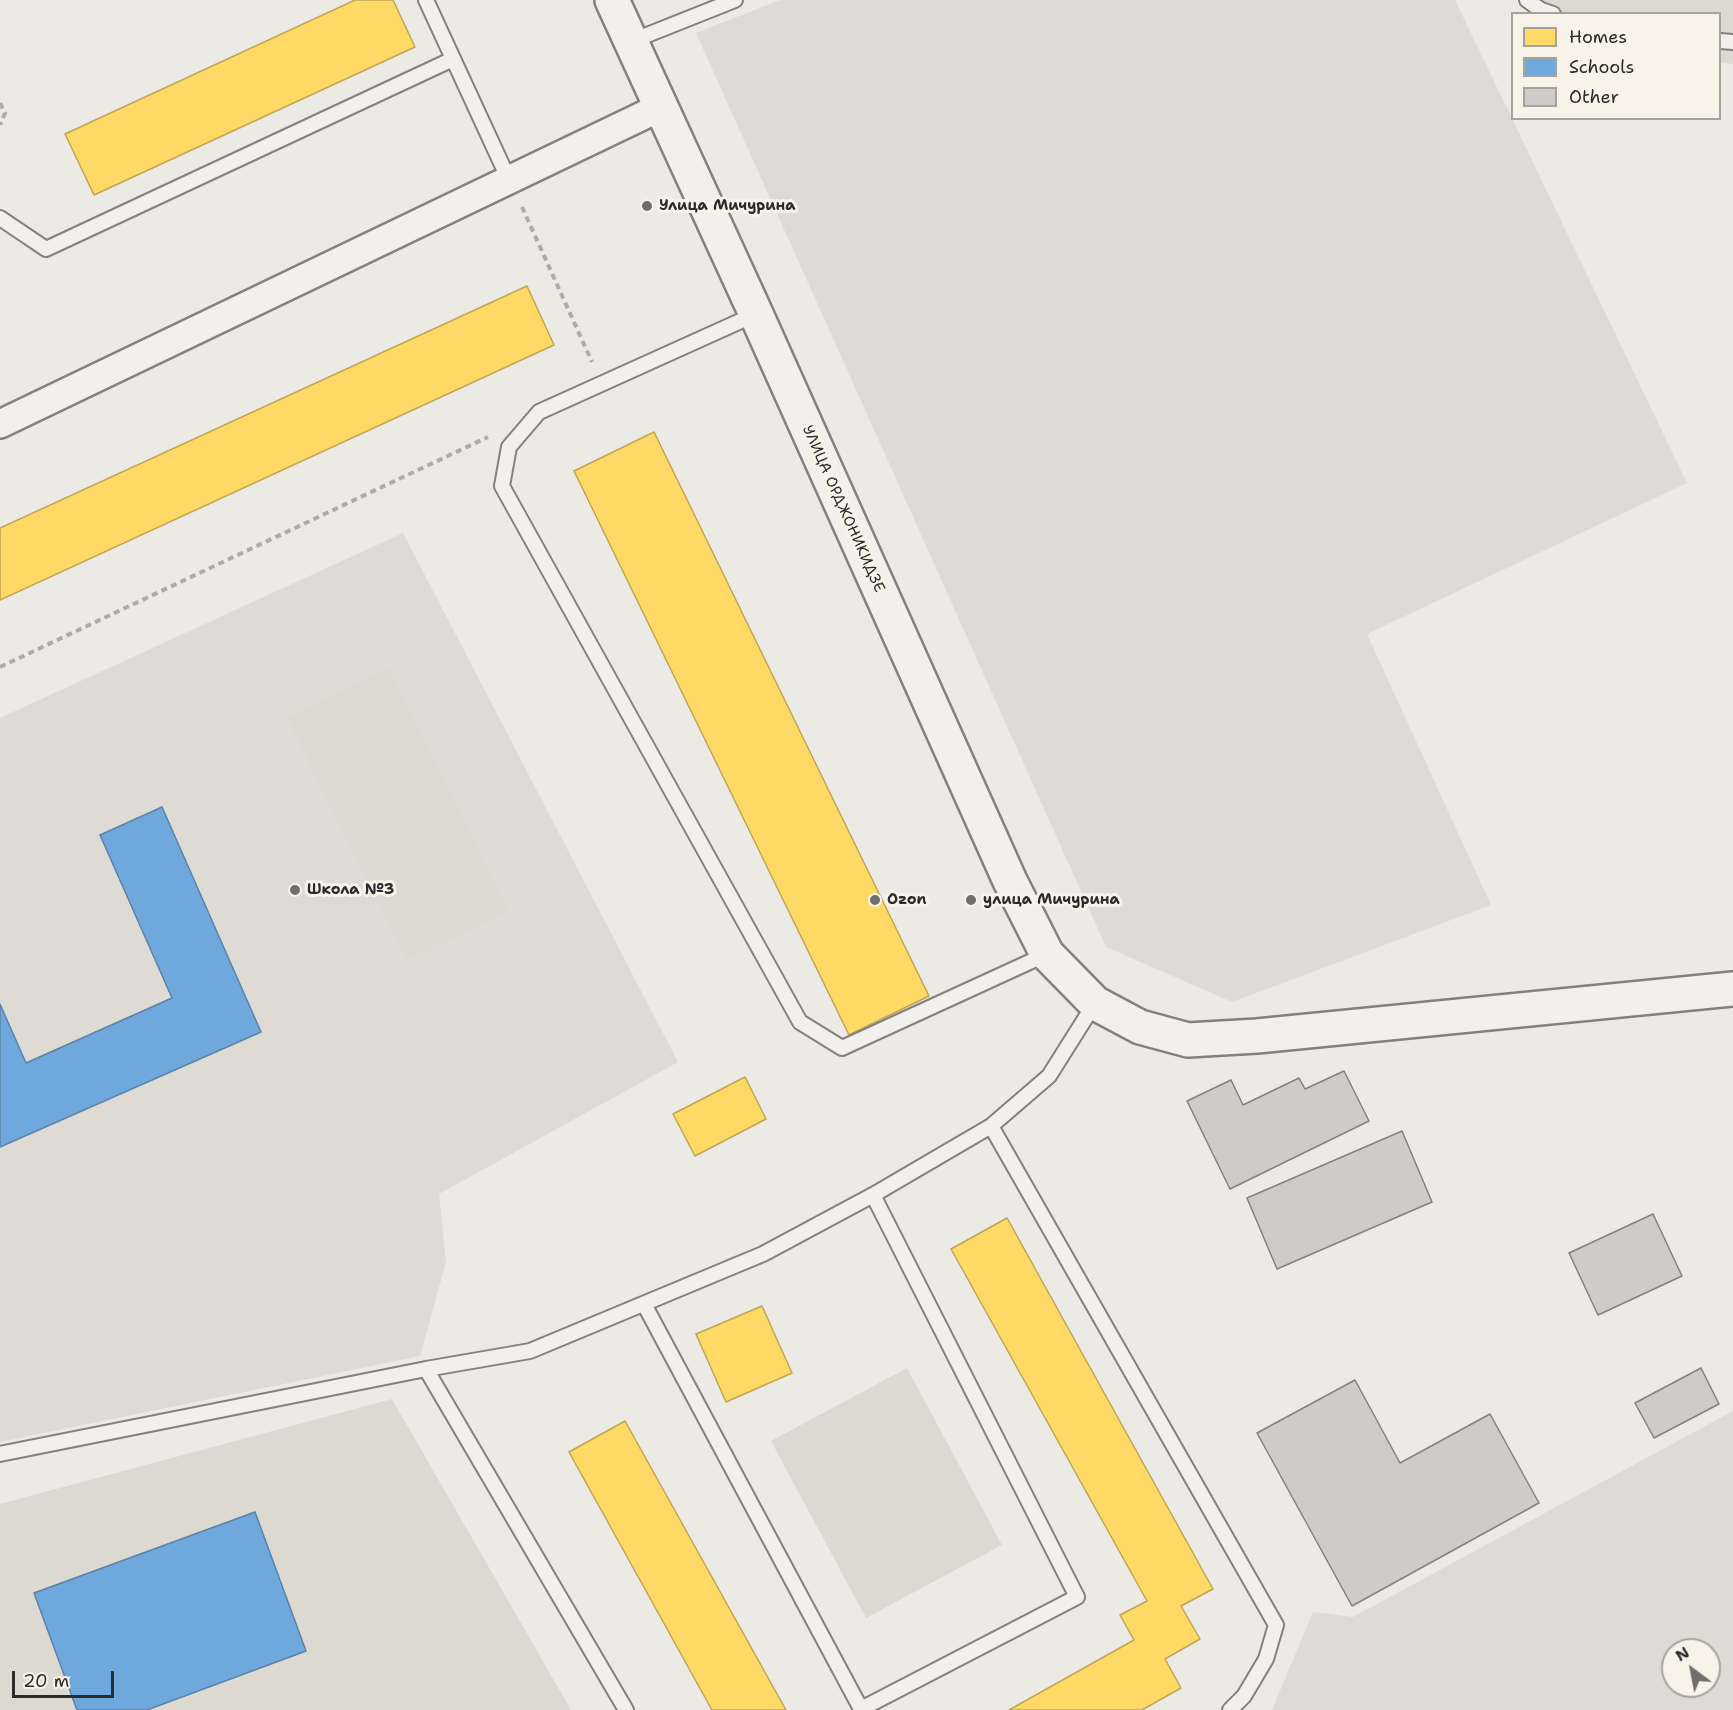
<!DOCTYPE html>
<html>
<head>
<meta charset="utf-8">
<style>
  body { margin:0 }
  #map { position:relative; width:1733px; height:1710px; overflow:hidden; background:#eceae4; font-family:"Shantell Sans",sans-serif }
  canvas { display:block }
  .legend { position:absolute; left:1511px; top:12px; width:210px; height:108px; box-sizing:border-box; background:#f7f3e8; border:2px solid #a5a39c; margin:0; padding:8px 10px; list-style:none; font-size:18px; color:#2b2b2b }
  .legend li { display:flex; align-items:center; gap:12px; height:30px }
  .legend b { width:30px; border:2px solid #a5a39c }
  .north { position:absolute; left:1661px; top:1638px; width:60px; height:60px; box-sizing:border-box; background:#f7f3e8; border:2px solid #a5a39c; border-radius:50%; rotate:328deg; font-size:16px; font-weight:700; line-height:24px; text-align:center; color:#2b2b2b }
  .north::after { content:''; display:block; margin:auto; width:21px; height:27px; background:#6f6e6c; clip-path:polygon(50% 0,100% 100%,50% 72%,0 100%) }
  .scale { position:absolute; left:12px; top:1671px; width:102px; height:27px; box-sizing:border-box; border:3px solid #2b2b2b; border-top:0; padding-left:8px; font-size:18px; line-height:21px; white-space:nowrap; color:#2b2b2b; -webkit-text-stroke:4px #f7f3e8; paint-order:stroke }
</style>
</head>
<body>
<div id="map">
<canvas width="1733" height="1710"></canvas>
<ul class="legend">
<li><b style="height:16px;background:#ffd966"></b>Homes</li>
<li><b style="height:16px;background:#6fa8dc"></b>Schools</li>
<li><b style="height:16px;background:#ceccc8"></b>Other</li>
</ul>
<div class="north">N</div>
<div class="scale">20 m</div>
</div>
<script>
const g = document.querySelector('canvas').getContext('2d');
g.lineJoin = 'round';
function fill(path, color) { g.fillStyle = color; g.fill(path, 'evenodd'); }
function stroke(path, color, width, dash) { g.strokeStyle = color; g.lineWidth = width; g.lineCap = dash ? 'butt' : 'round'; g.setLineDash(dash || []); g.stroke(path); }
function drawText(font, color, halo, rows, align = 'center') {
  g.font = font + ' "Shantell Sans",sans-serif'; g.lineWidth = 6; g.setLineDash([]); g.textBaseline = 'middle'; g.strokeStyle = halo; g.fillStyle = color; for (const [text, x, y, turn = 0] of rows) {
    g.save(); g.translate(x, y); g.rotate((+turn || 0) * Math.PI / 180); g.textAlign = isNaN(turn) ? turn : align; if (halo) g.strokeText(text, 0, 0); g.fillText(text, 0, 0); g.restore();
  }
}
const built = new Path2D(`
  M 780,0 L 1455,0 L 1687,483 L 1367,634 L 1491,905 L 1232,1002 L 1106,947 L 696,33 Z
  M 403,533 L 678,1062 L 439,1194 L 446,1262 L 420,1356 L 0,1442 L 0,718 Z
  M 1733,1411 L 1733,1710 L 1272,1710 L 1313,1612 L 1353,1617 ZM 1673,1650 L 1709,1650 L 1709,1686 L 1673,1686 Z`);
const green = new Path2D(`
  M 1521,0 L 1733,0 L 1733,64 L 1720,62 L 1720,14 L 1528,13 Z
  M 389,668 L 508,911 L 407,960 L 287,717 Z
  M 907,1368 L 1002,1545 L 866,1618 L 771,1441 Z
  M 392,1399 L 571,1710 L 0,1710 L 0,1504 Z`);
const homes = new Path2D(`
  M 355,0 L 393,0 L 415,47 L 94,195 L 65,134 Z
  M 527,286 L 554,345 L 0,600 L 0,528 Z
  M 654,432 L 929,996 L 849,1035 L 574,471 Z
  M 745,1077 L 766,1119 L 695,1156 L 673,1114 Z
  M 1007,1218 L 1213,1589 L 1181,1606 L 1200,1639 L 1165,1659 L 1181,1688 L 1142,1710 L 1009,1710 L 1134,1640 L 1120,1615 L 1147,1601 L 951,1249 Z
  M 762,1306 L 792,1373 L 726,1402 L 696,1334 Z
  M 625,1421 L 786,1710 L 712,1710 L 569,1452 Z`);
const schools = new Path2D(`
  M 162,807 L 261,1032 L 0,1147 L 0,1004 L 26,1063 L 172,998 L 100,835 Z
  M 255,1512 L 306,1651 L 147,1710 L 77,1710 L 34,1593 Z`);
const building = new Path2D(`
  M 1344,1071 L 1369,1121 L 1230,1189 L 1187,1101 L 1231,1080 L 1243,1105 L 1299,1078 L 1305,1089 Z
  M 1402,1131 L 1432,1202 L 1277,1269 L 1247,1198 Z
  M 1653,1214 L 1682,1276 L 1598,1315 L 1569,1253 Z
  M 1701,1368 L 1719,1404 L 1654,1438 L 1635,1403 Z
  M 1355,1380 L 1400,1463 L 1490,1414 L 1539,1503 L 1352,1606 L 1257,1433 Z`);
const path = new Path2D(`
  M 0,103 L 5,113 L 0,125
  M 522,207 L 592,362
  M 0,667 L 488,437`);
const service = new Path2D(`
  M 426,0 L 509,180
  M 1527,0 L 1541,10 L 1553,14
  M 632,41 L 735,0
  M 1720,41 L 1733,42
  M 0,218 L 46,249 L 453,59
  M 756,314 L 539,412 L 509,447 L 502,486 L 800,1022 L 842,1048 L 1047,954
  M 991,1126 L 1276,1625 L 1266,1659 L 1244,1696 L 1230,1710
  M 644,1304 L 861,1709 L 1077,1597 L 873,1195
  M 426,1369 L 626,1710
  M 0,1454 L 426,1369 L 530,1351 L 763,1254 L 873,1195 L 991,1126 L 1049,1076 L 1095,1003`);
const minor = new Path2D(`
  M 0,424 L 661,107`);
const tertiary = new Path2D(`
  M 612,0 L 756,314 L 1010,881 L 1047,954 L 1095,1003 L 1140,1027 L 1188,1040 L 1257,1036 L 1733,989`);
const markers = [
  [647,206,6,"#6f6e6c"],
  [295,890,6,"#6f6e6c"],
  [875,900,6,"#6f6e6c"],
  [971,900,6,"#6f6e6c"]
];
const poiNames = [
  ["Улица Мичурина",659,206],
  ["Школа №3",307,890],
  ["Ozon",887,900],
  ["улица Мичурина",983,900]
];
const streetNames = [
  ["УЛИЦА ОРДЖОНИКИДЗЕ",843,509,66]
];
fill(built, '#dddbd3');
fill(green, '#dcd9d1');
fill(homes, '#ffd966');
stroke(homes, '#bfa554', 1.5);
fill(schools, '#6fa8dc');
stroke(schools, '#5b82a7', 1.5);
fill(building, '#ceccc8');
stroke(building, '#82817e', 1.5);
stroke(service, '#82817e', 18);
stroke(minor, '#82817e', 32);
stroke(tertiary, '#82817e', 38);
stroke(path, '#adaca9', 4, [6, 4.5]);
stroke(service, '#f1f0ec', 14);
stroke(minor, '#f1f0ec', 27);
stroke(tertiary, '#f1f0ec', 33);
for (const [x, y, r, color] of markers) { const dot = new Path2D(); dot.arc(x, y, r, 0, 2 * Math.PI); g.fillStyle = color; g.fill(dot); stroke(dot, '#f7f3e8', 2); }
drawText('bold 15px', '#2b2b2b', '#f7f3e8', poiNames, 'left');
drawText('15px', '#2b2b2b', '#f7f3e8', streetNames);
</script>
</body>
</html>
